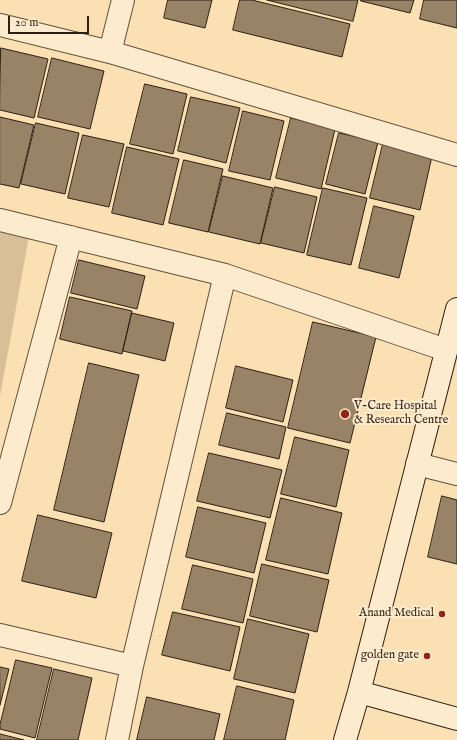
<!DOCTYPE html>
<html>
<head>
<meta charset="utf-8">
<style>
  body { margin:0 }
  #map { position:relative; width:457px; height:740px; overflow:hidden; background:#fae0b2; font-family:"IM FELL English",serif }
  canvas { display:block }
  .scale { position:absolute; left:8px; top:16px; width:81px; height:18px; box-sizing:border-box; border:2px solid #2e1f13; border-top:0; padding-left:5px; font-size:12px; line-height:14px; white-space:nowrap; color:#2e1f13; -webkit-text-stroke:3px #fcebcd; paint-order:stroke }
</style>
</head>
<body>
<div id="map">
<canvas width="457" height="740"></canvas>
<div class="scale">20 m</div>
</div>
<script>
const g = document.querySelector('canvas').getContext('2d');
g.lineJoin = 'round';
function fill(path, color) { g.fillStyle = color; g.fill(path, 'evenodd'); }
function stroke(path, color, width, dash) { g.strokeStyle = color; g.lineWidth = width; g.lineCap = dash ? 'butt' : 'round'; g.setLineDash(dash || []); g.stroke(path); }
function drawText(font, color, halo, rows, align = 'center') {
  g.font = font + ' "IM FELL English",serif'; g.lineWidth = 4; g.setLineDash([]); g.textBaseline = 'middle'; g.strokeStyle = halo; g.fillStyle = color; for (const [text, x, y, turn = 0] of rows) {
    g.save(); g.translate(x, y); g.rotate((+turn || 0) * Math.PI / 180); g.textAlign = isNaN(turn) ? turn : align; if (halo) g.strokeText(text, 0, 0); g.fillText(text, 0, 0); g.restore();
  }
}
const green = new Path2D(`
  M 0,229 L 29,236 L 0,396 Z`);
const building = new Path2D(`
  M 168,0 L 212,0 L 205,28 L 164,18 Z
  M 240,0 L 252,0 L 350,24 L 342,57 L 233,30 Z
  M 267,0 L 358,0 L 353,21 Z
  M 361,0 L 414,0 L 410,13 L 361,1 Z
  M 424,0 L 457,0 L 457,28 L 420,19 Z
  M 1,48 L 48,59 L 34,118 L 0,110 Z
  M 52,58 L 104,71 L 90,129 L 38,117 Z
  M 145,84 L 187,94 L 173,154 L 130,144 Z
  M 191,97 L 240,108 L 226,163 L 178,151 Z
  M 243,111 L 284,121 L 270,180 L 229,171 Z
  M 0,117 L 34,125 L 19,188 L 0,184 Z
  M 291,118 L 335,129 L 321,189 L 276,178 Z
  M 36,123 L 79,133 L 65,194 L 21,184 Z
  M 339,133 L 378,142 L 365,194 L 326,184 Z
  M 83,135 L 124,144 L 109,207 L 68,198 Z
  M 383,144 L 432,156 L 420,210 L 370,198 Z
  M 127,147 L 179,159 L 163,225 L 112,213 Z
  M 184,160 L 223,169 L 208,232 L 169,223 Z
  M 223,176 L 273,188 L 260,244 L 209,232 Z
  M 275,187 L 317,197 L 304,253 L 261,243 Z
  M 323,188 L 367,198 L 351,265 L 307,255 Z
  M 374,206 L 414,216 L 399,278 L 359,268 Z
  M 79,260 L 145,276 L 137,309 L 71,293 Z
  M 70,297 L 132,311 L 122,354 L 60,339 Z
  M 132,313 L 174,323 L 165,361 L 123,351 Z
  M 313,322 L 376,337 L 350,443 L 288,428 Z
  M 89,363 L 139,375 L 104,522 L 54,510 Z
  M 236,366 L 293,380 L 283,422 L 226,408 Z
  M 227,413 L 286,427 L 279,459 L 219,445 Z
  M 295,437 L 349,450 L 336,507 L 281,494 Z
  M 209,453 L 282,470 L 270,518 L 197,501 Z
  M 442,496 L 457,500 L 457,564 L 428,557 Z
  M 281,498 L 342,513 L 328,574 L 266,560 Z
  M 198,507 L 266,523 L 254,573 L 186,557 Z
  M 38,515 L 112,533 L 96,598 L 22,581 Z
  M 262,564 L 329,580 L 317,632 L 250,616 Z
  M 193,565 L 253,579 L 243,623 L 182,609 Z
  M 173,612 L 240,627 L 230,671 L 162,655 Z
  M 248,619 L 309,634 L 295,693 L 234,679 Z
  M 16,660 L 52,668 L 35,738 L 0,729 L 0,725 Z
  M 0,667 L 9,669 L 0,705 Z
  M 54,669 L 92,678 L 78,740 L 37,740 Z
  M 237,686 L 294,700 L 285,740 L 224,740 Z
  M 147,697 L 220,714 L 214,740 L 137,740 Z
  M 0,734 L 24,740 L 0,740 Z`);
const street = new Path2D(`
  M 0,25 L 110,52 L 457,155
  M 110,52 L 123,0
  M 0,220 L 225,275 L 446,350
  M 417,464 L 457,474
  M 0,503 L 71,237
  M 0,635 L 132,666
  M 117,740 L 132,666 L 225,275`);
const secondary = new Path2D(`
  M 359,692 L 457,719
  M 345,740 L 359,692 L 457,309`);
const markers = [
  [345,414,5,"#8f2418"],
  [442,614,4,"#8f2418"],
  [427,656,4,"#8f2418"]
];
const poiNames = [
  ["V-Care Hospital",354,407,"left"],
  ["& Research Centre",354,421,"left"],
  ["Anand Medical",434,614],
  ["golden gate",419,656]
];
fill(green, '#d7bf97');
fill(building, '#988366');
stroke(building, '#2e1f13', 1);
stroke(street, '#614f3b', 24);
stroke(secondary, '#2e1f13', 24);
stroke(street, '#fcebcd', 22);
stroke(secondary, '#fcebcd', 22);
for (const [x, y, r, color] of markers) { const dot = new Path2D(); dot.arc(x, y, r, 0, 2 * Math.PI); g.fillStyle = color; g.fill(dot); stroke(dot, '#fcebcd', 1.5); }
drawText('12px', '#2e1f13', '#fcebcd', poiNames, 'right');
</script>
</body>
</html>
